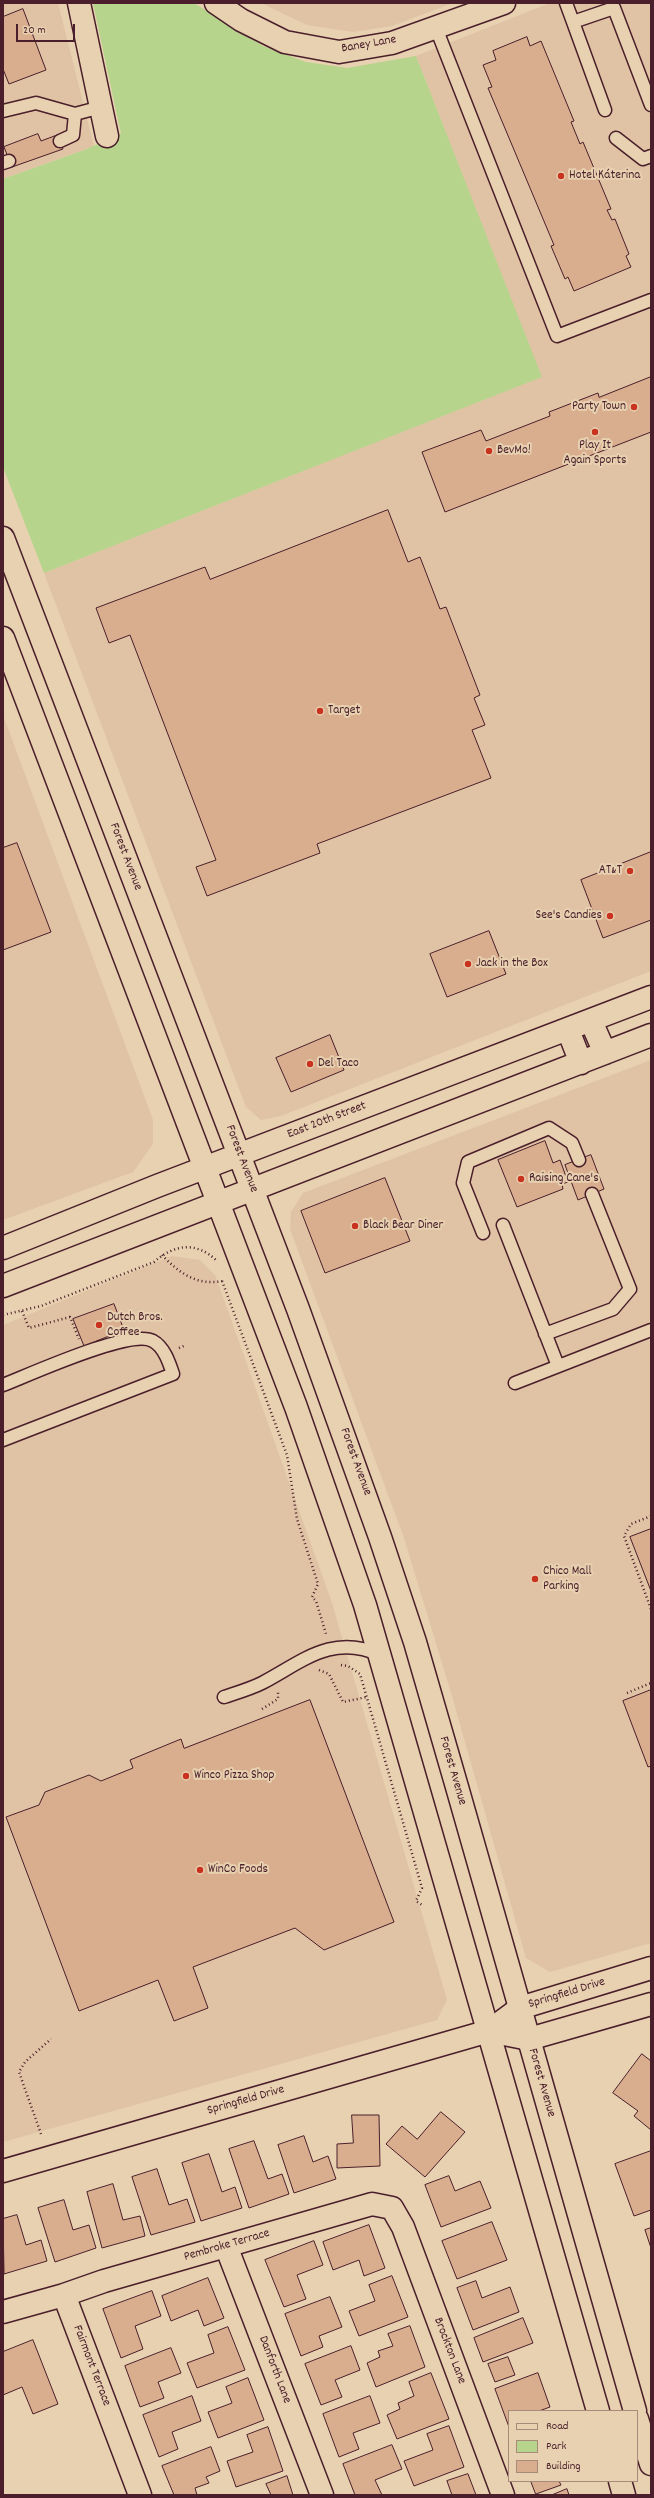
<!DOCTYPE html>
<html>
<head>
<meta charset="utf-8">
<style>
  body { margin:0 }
  #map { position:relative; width:654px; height:2498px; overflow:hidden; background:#e7d1b0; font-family:Dekko,sans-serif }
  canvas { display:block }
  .frame { position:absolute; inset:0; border:4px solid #4a1f2b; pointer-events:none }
  .legend { position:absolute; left:508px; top:2410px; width:130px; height:72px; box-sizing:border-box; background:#e7d1b0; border:1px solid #a88a7b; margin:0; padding:5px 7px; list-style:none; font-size:12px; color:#4a1f2b }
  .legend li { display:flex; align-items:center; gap:8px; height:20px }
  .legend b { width:20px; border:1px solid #a88a7b }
  .scale { position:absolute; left:16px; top:24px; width:59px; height:18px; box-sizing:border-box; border:2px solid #4a1f2b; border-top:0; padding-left:5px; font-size:12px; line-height:14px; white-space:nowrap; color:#4a1f2b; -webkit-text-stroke:3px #e7d1b0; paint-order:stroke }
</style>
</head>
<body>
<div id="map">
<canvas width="654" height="2498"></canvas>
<div class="frame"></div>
<ul class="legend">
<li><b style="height:5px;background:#e7d1b0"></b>Road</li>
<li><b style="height:11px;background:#b7d48c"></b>Park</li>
<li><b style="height:11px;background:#d9ae8e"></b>Building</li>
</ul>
<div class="scale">20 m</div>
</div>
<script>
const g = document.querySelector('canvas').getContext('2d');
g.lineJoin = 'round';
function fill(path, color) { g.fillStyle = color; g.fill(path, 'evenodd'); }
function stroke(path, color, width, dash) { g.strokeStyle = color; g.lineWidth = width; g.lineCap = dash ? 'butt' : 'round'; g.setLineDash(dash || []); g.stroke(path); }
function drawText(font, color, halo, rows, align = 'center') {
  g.font = font + ' Dekko,sans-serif'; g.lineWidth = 4; g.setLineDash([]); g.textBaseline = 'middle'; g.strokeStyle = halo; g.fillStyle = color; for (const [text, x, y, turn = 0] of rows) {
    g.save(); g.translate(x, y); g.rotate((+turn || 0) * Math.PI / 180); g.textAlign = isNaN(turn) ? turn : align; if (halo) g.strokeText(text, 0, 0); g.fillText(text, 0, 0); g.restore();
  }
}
const built = new Path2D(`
  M 3,3 L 58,3 L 94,146 L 3,179 Z
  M 261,3 L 453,3 L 392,26 L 353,32 L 307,25 Z
  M 550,3 L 651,3 L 651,971 L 281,1116 L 261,1120 L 246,1107 L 44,573 L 541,377 L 416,56 Z
  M 3,715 L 153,1120 L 153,1144 L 133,1172 L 3,1220 Z
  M 651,1060 L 651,1943 L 550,1972 L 526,1958 L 452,1696 L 404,1538 L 290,1229 L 291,1212 L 303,1193 Z
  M 172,1256 L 200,1260 L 215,1275 L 228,1311 L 332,1603 L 447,2000 L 437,2020 L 3,2142 L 3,1325 Z`);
const green = new Path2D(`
  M 93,3 L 194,3 L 263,46 L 306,62 L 347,68 L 416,56 L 542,377 L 44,573 L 3,467 L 3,179 L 84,150 L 121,134 Z`);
const building = new Path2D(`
  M 23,9 L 46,70 L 9,84 L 3,69 L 3,17 Z
  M 527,37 L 530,46 L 541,41 L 574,121 L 571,122 L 580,144 L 583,142 L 611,209 L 607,210 L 612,220 L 615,219 L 629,254 L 626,256 L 631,267 L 574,291 L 568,277 L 565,279 L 551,246 L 554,245 L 488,88 L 492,87 L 483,65 L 496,60 L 493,51 Z
  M 38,134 L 41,141 L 57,135 L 63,149 L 12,167 L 4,147 Z
  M 651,377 L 651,432 L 445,512 L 422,452 L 481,430 L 486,441 L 550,416 L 549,412 L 598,393 L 599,397 Z
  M 388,510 L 408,562 L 420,557 L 440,609 L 446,607 L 480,695 L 474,698 L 485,725 L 472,730 L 491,778 L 317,844 L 320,853 L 207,896 L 196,867 L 216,860 L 130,635 L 109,643 L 96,608 L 205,567 L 210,579 Z
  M 17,843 L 51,932 L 3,950 L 3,848 Z
  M 651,852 L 651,920 L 603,938 L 581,880 Z
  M 489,931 L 506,974 L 447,997 L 430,954 Z
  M 330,1035 L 344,1070 L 291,1092 L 276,1058 Z
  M 545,1141 L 553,1163 L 560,1160 L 568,1182 L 562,1184 L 563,1189 L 517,1207 L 498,1160 Z
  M 591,1155 L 604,1189 L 578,1200 L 565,1165 Z
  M 385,1178 L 410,1241 L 325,1273 L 301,1211 Z
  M 114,1304 L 124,1330 L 84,1346 L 73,1319 Z
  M 651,1529 L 651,1591 L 630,1537 Z
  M 651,1690 L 651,1766 L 648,1767 L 623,1701 Z
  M 310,1700 L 394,1922 L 324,1950 L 295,1928 L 193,1967 L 208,2008 L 174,2021 L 158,1980 L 79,2011 L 6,1817 L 39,1805 L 45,1792 L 89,1775 L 101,1781 L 133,1768 L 130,1760 L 181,1739 L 184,1748 Z
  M 642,2054 L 651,2061 L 651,2130 L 634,2116 L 638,2111 L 613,2093 Z
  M 441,2112 L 465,2132 L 425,2177 L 386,2144 L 402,2126 L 417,2139 Z
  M 352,2115 L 379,2115 L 380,2166 L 337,2168 L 337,2144 L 353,2143 Z
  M 304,2136 L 313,2162 L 328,2156 L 336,2179 L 294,2193 L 278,2145 Z
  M 254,2141 L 268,2179 L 282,2174 L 289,2194 L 249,2208 L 229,2149 Z
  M 651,2151 L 651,2210 L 634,2216 L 615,2164 Z
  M 209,2154 L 222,2192 L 235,2187 L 242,2208 L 201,2221 L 182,2163 Z
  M 157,2169 L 169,2205 L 187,2199 L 195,2222 L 151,2235 L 132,2177 Z
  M 449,2176 L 455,2191 L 480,2181 L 491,2208 L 441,2227 L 425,2185 Z
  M 113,2184 L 123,2220 L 140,2216 L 145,2236 L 102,2248 L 87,2192 Z
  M 64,2200 L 73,2230 L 89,2225 L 96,2248 L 55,2262 L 38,2208 Z
  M 17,2215 L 26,2245 L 41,2240 L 47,2261 L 4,2274 L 3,2219 Z
  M 492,2222 L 507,2260 L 457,2279 L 442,2241 Z
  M 369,2225 L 385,2268 L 364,2276 L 359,2260 L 333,2270 L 323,2242 Z
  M 651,2228 L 651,2248 L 645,2230 Z
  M 314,2241 L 323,2265 L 297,2275 L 306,2299 L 284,2307 L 265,2260 Z
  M 392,2276 L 408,2317 L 359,2336 L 349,2311 L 375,2301 L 369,2285 Z
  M 208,2278 L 224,2318 L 204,2326 L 198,2310 L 171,2321 L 162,2296 Z
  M 476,2281 L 482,2298 L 510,2287 L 519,2312 L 473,2330 L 457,2288 Z
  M 152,2291 L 161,2316 L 135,2326 L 143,2349 L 121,2358 L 103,2309 Z
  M 330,2297 L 342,2327 L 319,2336 L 323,2347 L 301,2356 L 285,2314 Z
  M 523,2318 L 533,2343 L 483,2362 L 474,2338 Z
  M 410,2326 L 425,2367 L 376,2387 L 367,2363 L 380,2357 L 378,2351 L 393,2346 L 388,2334 Z
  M 228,2327 L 245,2370 L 197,2388 L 187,2363 L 214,2353 L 208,2335 Z
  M 33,2340 L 58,2404 L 33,2414 L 22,2387 L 3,2395 L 3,2352 Z
  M 351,2346 L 360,2370 L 335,2380 L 342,2397 L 321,2405 L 305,2364 Z
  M 171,2348 L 181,2373 L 158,2382 L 164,2398 L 140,2407 L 125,2366 Z
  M 508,2357 L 515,2375 L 495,2382 L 488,2364 Z
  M 431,2373 L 449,2419 L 397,2439 L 387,2415 L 400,2409 L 398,2403 L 414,2396 L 409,2382 Z
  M 538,2373 L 550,2407 L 539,2411 L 509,2411 L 509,2427 L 495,2389 Z
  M 248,2378 L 264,2420 L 218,2438 L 208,2412 L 232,2403 L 226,2387 Z
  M 192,2396 L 201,2421 L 172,2432 L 178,2449 L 159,2457 L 143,2415 Z
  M 370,2396 L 380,2423 L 353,2433 L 359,2449 L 339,2457 L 323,2414 Z
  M 449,2426 L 464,2467 L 414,2486 L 404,2461 L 433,2450 L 427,2434 Z
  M 268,2427 L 283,2471 L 236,2487 L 227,2461 L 253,2452 L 247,2435 Z
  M 392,2445 L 402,2469 L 375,2480 L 382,2495 L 355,2495 L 343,2464 Z
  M 211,2447 L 220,2471 L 206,2477 L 209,2483 L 195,2488 L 197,2495 L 174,2495 L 162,2466 Z
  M 468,2474 L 476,2495 L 452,2495 L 447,2481 Z
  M 287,2476 L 293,2495 L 271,2495 L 266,2484 Z
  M 531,2481 L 559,2481 L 561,2485 L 536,2494 Z
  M 567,2489 L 569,2495 L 552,2495 Z`);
const path = new Path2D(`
  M 162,1255 C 179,1273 197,1286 223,1281
  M 222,1281 L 287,1455 L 297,1519 L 318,1584 L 312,1597 L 316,1601 L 326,1634
  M 22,1311 L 29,1328 L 70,1317 L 79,1339
  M 3,1315 L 41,1306 L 154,1262 C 175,1244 196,1241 217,1261
  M 179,1348 L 186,1345
  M 651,1516 L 631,1524 L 624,1536 L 651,1609
  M 341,1665 L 348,1666 L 360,1674 L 422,1888 L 416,1901 L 422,1905
  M 319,1670 L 329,1674 L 343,1702 L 367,1697
  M 627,1693 L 651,1683
  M 262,1709 L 278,1699 L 278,1692
  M 41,2134 L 19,2072 L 25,2062 L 51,2039`);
const lane = new Path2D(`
  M 566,3 L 573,22 L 614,8 L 651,105
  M 573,22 L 605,110
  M 436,28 L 557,336 L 651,300
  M 3,111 L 36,103 L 75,114 L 101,107
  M 616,138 L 643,159 L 651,156
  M 60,141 L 73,135 L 75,114
  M 3,163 L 9,161
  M 503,1225 L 558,1366
  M 483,1233 L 463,1183 L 468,1162 L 549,1128 L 572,1143 L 579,1160
  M 545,1334 L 613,1309 L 630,1289 L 592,1194
  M 515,1383 L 651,1330
  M 3,1385 C 29,1375 131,1328 153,1341 C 164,1347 169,1362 173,1374 L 3,1440
  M 224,1697 C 236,1693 250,1689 262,1683 C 302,1662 332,1633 380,1655`);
const street = new Path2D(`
  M 79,3 L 107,136
  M 216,3 L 241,20 L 285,42 L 339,52 L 392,43 L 504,3
  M 489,2031 L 529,2039 L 651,2004
  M 3,2171 L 489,2031 L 520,2008 L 651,1968
  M 226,2246 L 322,2495
  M 64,2295 L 104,2281 L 372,2204 L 392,2208 L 403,2227 L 503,2495
  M 3,2312 L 64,2295 L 140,2495`);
const secondary = new Path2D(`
  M 3,538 L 298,1309 L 380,1537 L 415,1642 L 457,1787 L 635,2411
  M 3,638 L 296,1407 L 365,1605 L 598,2411
  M 591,1021 L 605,1053
  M 568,1030 L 581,1063
  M 3,1248 L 157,1186 L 651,997
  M 3,1286 L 651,1035
  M 637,2419 L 651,2464
  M 620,2481 L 624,2495`);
const markers = [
  [561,176,4,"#c8321e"],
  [634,407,4,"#c8321e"],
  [595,432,4,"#c8321e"],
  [489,451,4,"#c8321e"],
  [320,711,4,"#c8321e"],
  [630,871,4,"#c8321e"],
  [610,916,4,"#c8321e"],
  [468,964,4,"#c8321e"],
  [310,1064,4,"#c8321e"],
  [521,1179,4,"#c8321e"],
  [355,1226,4,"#c8321e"],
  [99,1325,4,"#c8321e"],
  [535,1579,4,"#c8321e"],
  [186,1776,4,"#c8321e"],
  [200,1870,4,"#c8321e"]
];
const streetNames = [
  ["Baney Lane",369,45,-10],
  ["Forest Avenue",125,857,69],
  ["East 20th Street",327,1121,-21],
  ["Forest Avenue",241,1159,69],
  ["Forest Avenue",355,1462,70],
  ["Forest Avenue",452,1771,74],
  ["Springfield Drive",567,1994,-17],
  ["Forest Avenue",541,2083,74],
  ["Springfield Drive",246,2101,-16],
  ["Pembroke Terrace",227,2246,-16],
  ["Brockton Lane",449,2351,69],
  ["Fairmont Terrace",91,2366,69],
  ["Danforth Lane",274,2370,69]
];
const poiNames = [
  ["Hotel Káterina",569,176],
  ["Party Town",626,407,"right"],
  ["Play It",595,446,"center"],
  ["Again Sports",595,461,"center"],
  ["BevMo!",497,451],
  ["Target",328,711],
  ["AT&T",622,871,"right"],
  ["See's Candies",602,916,"right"],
  ["Jack in the Box",476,964],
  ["Del Taco",318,1064],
  ["Raising Cane's",529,1179],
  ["Black Bear Diner",363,1226],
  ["Dutch Bros.",107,1318],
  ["Coffee",107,1333],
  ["Chico Mall",543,1572],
  ["Parking",543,1587],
  ["Winco Pizza Shop",194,1776],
  ["WinCo Foods",208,1870]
];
fill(built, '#e0c3a4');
fill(green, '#b7d48c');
fill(building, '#d9ae8e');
stroke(building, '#4a1f2b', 1);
stroke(lane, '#4a1f2b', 15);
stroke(street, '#4a1f2b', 25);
stroke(secondary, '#4a1f2b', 25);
stroke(path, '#4a1f2b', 2.5, [1, 3]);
stroke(lane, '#e7d1b0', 12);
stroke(street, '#e7d1b0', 22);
stroke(secondary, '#e7d1b0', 22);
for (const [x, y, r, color] of markers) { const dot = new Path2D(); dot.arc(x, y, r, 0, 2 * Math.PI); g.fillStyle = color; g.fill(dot); stroke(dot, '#e7d1b0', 1.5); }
drawText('13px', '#4a1f2b', '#e7d1b0', streetNames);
drawText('13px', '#4a1f2b', '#e7d1b0', poiNames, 'left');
</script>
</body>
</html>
